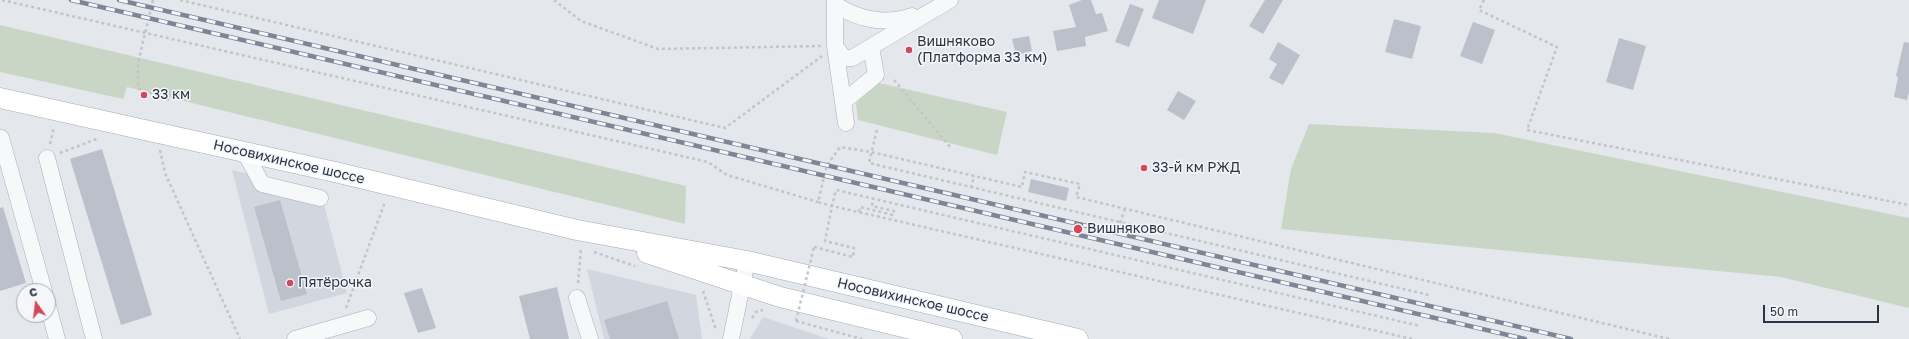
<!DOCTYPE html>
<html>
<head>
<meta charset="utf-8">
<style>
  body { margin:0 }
  #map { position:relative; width:1909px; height:339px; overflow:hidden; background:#e4e7ec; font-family:"Golos Text",sans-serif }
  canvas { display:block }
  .north { position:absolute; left:16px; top:283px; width:40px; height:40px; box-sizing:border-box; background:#f4f6f9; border:1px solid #a4a8b1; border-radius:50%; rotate:346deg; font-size:11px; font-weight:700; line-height:16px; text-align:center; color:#2b3445 }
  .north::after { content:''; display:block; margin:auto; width:14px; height:18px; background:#d1495b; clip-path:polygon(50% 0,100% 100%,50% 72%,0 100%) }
  .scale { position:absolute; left:1763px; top:305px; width:116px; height:18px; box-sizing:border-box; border:2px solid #2b3445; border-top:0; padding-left:5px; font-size:12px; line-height:14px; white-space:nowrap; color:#2b3445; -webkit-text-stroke:3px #f4f6f9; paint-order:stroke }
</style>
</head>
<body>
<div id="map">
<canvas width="1909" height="339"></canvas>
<div class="north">С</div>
<div class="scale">50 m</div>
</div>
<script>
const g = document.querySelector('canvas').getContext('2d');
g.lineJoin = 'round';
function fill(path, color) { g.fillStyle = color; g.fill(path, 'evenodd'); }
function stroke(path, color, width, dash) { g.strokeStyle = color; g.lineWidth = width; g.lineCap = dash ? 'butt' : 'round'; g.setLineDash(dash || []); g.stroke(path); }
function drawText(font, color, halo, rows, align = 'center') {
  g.font = font + ' "Golos Text",sans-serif'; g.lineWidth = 3; g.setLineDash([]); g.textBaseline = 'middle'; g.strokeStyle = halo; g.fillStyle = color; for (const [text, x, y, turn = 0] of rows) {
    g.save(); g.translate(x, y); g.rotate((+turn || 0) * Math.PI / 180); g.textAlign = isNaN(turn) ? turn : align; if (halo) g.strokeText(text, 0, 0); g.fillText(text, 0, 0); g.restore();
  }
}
const built = new Path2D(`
  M 232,170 L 321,193 L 347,293 L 269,314 Z
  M 587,269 L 696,295 L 702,339 L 604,339 Z
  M 763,317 L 829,339 L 750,339 Z`);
const green = new Path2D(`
  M 0,25 L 686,186 L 685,224 L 127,87 L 123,99 L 0,72 Z
  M 879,83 L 1007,112 L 997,155 L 858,120 L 856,103 Z
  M 1309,124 L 1494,133 L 1909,218 L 1909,308 L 1781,277 L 1281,229 L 1291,169 Z`);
const building = new Path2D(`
  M 1082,0 L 1091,0 L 1096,14 L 1102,13 L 1108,31 L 1085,37 L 1086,46 L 1057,51 L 1053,31 L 1076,27 L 1069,5 Z
  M 1159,0 L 1206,0 L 1193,34 L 1152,18 Z
  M 1265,0 L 1283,0 L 1263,34 L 1249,26 Z
  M 1130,4 L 1144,9 L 1129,47 L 1115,42 Z
  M 1394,19 L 1421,26 L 1412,59 L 1385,52 Z
  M 1473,22 L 1495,30 L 1482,64 L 1460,56 Z
  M 1029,36 L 1032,51 L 1016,55 L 1012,39 Z
  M 1619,38 L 1646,46 L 1633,90 L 1606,82 Z
  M 1278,42 L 1300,55 L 1283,85 L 1269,78 L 1277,64 L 1269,59 Z
  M 1904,42 L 1909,43 L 1909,92 L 1907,100 L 1894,97 L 1898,77 L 1896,76 Z
  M 1178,91 L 1196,101 L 1184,120 L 1167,110 Z
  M 102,149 L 152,315 L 121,325 L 70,159 Z
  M 1031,179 L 1069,188 L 1066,201 L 1028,192 Z
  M 280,200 L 307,294 L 281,301 L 254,207 Z
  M 3,207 L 26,283 L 0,291 L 0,208 Z
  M 557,287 L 569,339 L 530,339 L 519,296 Z
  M 422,288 L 436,328 L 418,333 L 404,293 Z
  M 667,301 L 679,339 L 610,339 L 604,320 Z`);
const path = new Path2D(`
  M 2,0 L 708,162 L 727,175 L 818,202
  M 153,0 L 138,63 L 138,88 L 169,100
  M 180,0 L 725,128 L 822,56
  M 554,0 L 581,21 L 658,49 L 821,46
  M 1484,0 L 1479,10 L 1557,47 L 1527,130 L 1909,205
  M 894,80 L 950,147
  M 877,130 L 869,163 L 1429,295
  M 50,144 L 54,127
  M 160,150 L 165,173 L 240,339
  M 60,153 L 99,138
  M 971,188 L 974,176
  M 859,212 L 860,207 L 893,215 L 894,211 L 872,206 L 873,199
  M 1120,223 L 1125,209
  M 814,247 L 853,257 L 854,248 L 825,241 L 832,206 L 818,202 L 827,165 L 840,147 L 871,152 L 1022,187 L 1025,172 L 1080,184 L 1076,197 L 1669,339
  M 594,252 L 635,266
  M 578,283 L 581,248
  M 703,291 L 716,330
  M 346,308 L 385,202
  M 752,318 L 756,312 L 763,310
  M 796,321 L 862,339
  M 1412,339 L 832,206 L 836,190 L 1420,326`);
const minor = new Path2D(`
  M 835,0 L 835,46 L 846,123
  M 836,5 C 859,20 886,25 912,16
  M 835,46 L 844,58 L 852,58 L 950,0
  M 843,102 L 876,75 L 871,47
  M 1,138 L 44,291
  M 244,151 L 262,184 L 320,198
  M 47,158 L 94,339
  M 577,298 L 590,339
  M 48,306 L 57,339
  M 295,339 L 368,318
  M 731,339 L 747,261`);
const major = new Path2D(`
  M 0,98 L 335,172 L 577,230 L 747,261 L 1078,339
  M 647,253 L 780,297 L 952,339`);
const rail = new Path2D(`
  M 71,0 L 1525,339
  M 119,0 L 1571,339`);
const pathBridge = new Path2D(`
  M 796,321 L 814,247`);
const markers = [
  [909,50,4,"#d1495b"],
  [144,95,4,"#d1495b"],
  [1144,168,4,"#d1495b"],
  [1078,229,5,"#d1495b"],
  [290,283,4,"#d1495b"]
];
const poiNames = [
  ["Вишняково",917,42],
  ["(Платформа 33 км)",917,58],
  ["33 км",152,95],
  ["33-й км РЖД",1152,168],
  ["Вишняково",1087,229],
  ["Пятёрочка",298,283]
];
const streetNames = [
  ["Носовихинское шоссе",289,162,13],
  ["Носовихинское шоссе",913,300,13]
];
fill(built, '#d2d6de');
fill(green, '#c9d6c5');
fill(building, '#bbc0ca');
stroke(minor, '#a9aeb7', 17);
stroke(major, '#a3abb8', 21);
stroke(path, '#c2c5cb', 2.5, [3, 3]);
stroke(minor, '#f7f8fa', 16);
stroke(major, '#fff', 20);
stroke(rail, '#7d8696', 4.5);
stroke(rail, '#f4f6f9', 3, [9]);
stroke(pathBridge, '#c2c5cb', 2.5, [3, 3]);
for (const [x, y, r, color] of markers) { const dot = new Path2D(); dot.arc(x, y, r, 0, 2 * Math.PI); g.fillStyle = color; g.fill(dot); stroke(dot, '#f4f6f9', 1.5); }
drawText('14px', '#2b3445', '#f4f6f9', poiNames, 'left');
drawText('14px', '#2b3445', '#f4f6f9', streetNames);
</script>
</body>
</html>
